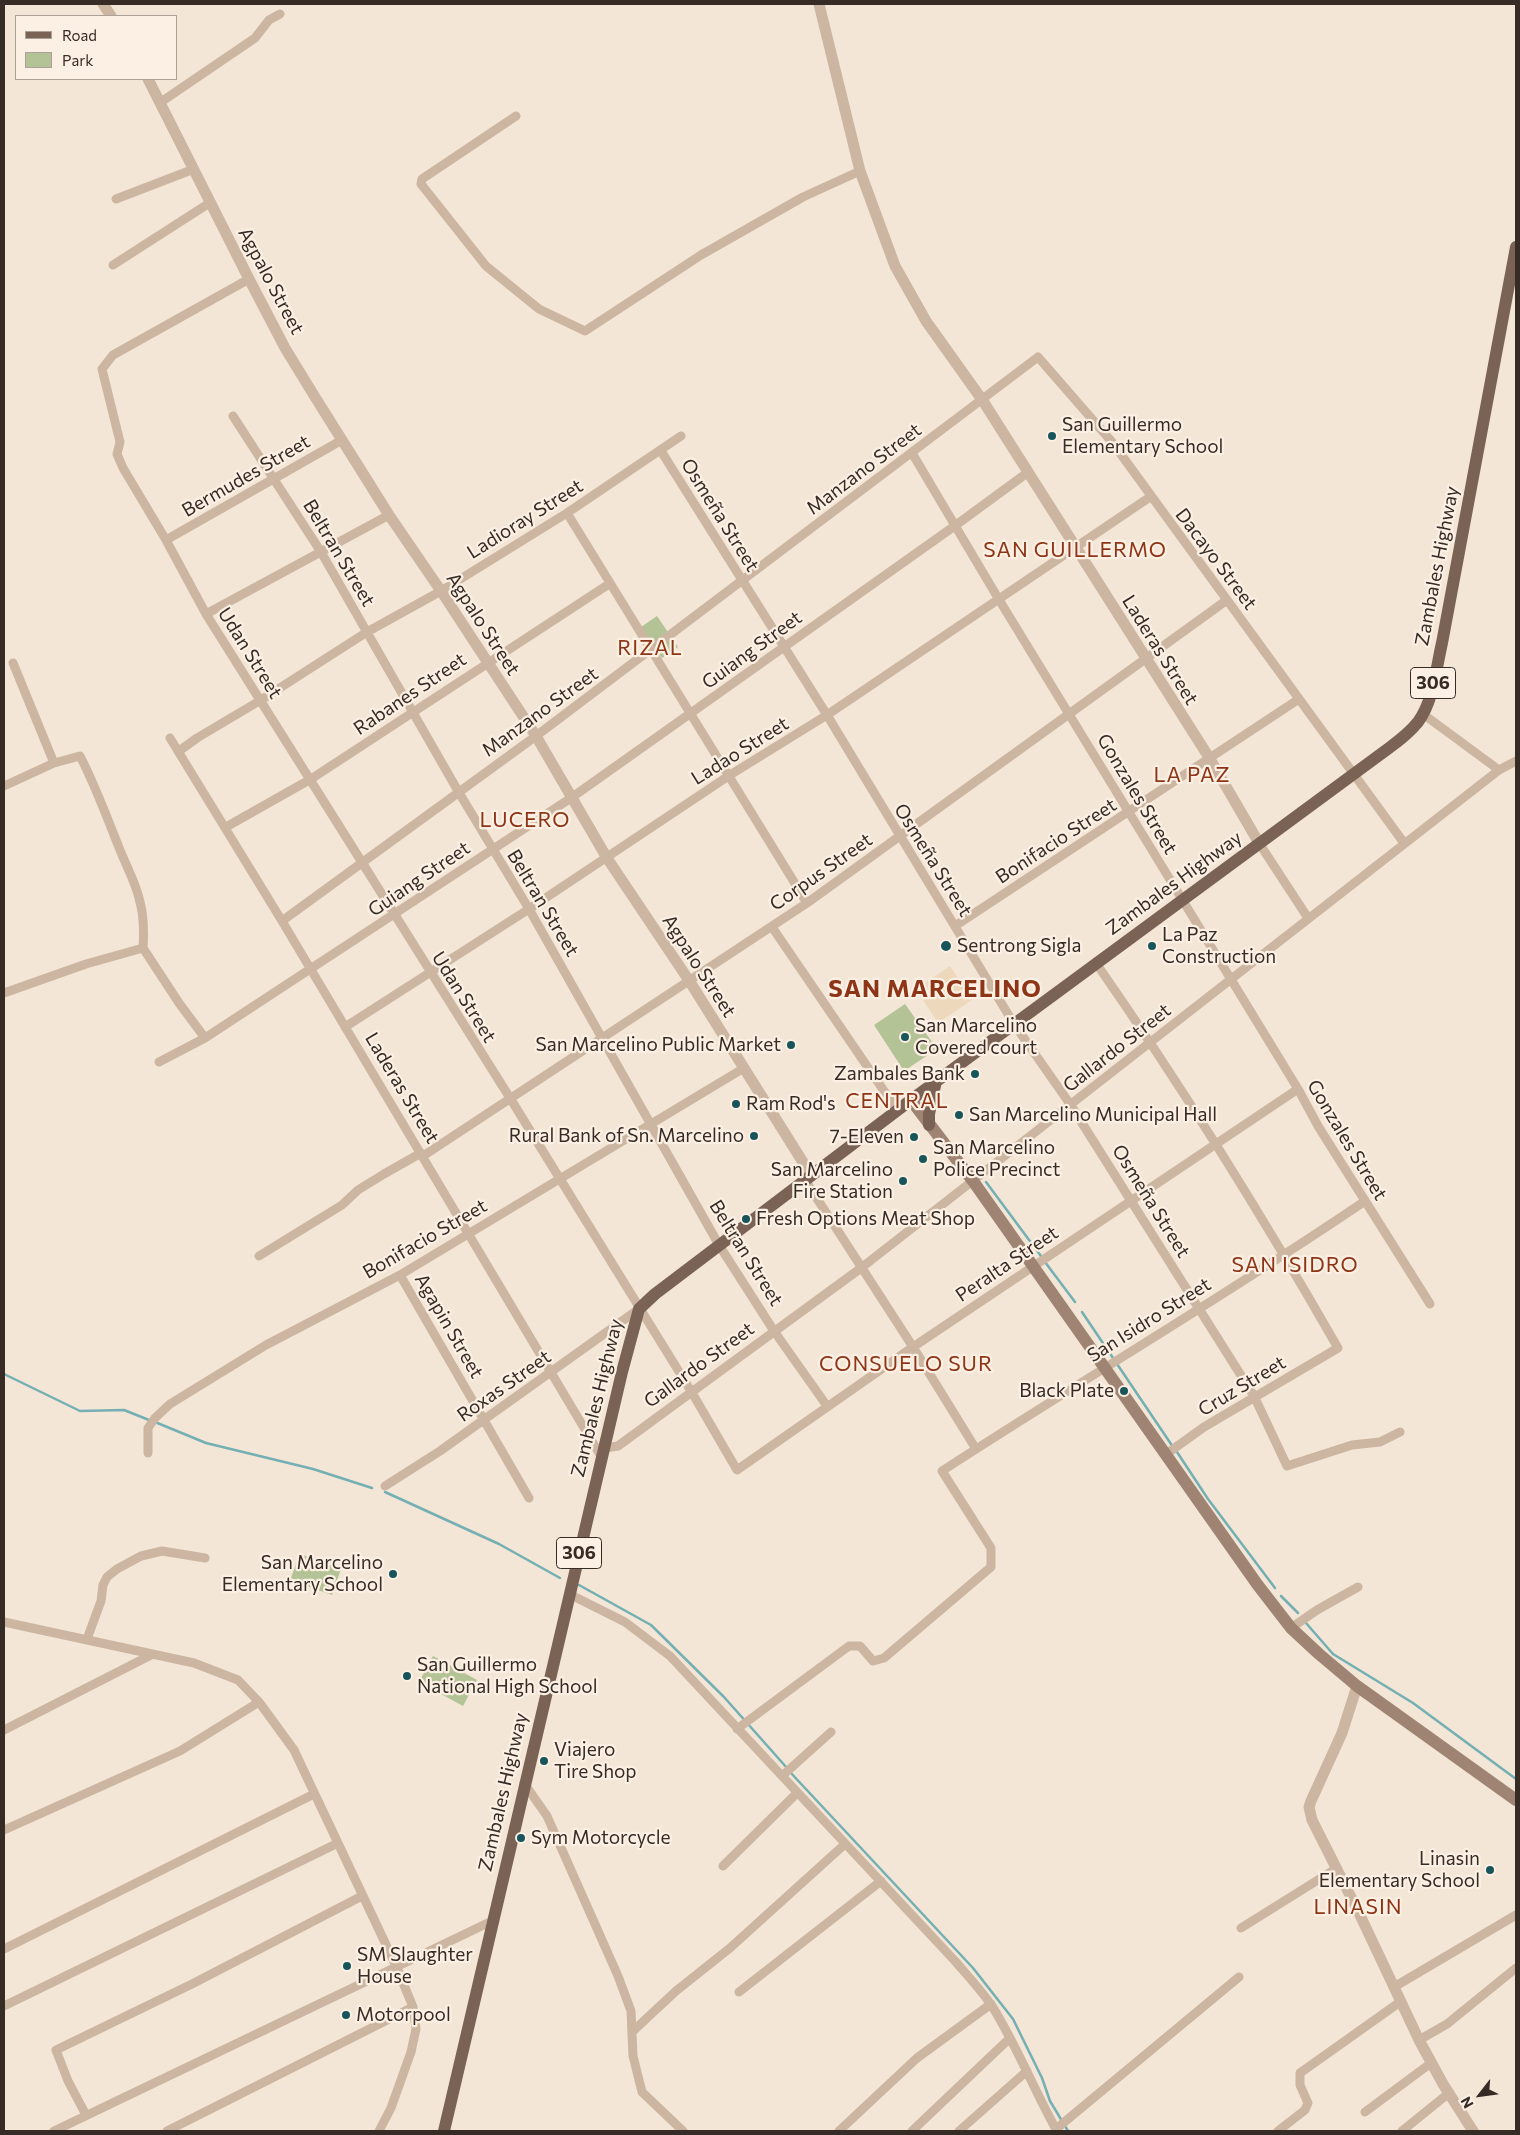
<!DOCTYPE html>
<html>
<head>
<meta charset="utf-8">
<style>
  body { margin:0 }
  #map { position:relative; width:1520px; height:2135px; overflow:hidden; background:#f3e6d6; font-family:Commissioner,sans-serif }
  canvas { display:block }
  .frame { position:absolute; inset:0; border:5px solid #362b25; pointer-events:none }
  .legend { position:absolute; left:15px; top:15px; width:162px; height:65px; box-sizing:border-box; background:#fbf0e3; border:1px solid #aca197; margin:0; padding:6px 9px; list-style:none; font-size:15px; color:#362b25 }
  .legend li { display:flex; align-items:center; gap:10px; height:25px }
  .legend b { width:25px; border:1px solid #aca197 }
  .north { position:absolute; left:1455px; top:2070px; width:50px; height:50px; -webkit-text-stroke:4px #fbf0e3; paint-order:stroke; rotate:240deg; font-size:14px; font-weight:700; line-height:20px; text-align:center; color:#362b25 }
  .north::after { content:''; display:block; margin:auto; width:18px; height:22px; background:#362b25; clip-path:polygon(50% 0,100% 100%,50% 72%,0 100%) }
</style>
</head>
<body>
<div id="map">
<canvas width="1520" height="2135"></canvas>
<div class="frame"></div>
<ul class="legend">
<li><b style="height:6px;background:#7a6254"></b>Road</li>
<li><b style="height:14px;background:#b3c395"></b>Park</li>
</ul>
<div class="north">N</div>
</div>
<script>
const g = document.querySelector('canvas').getContext('2d');
g.lineJoin = 'round';
function fill(path, color) { g.fillStyle = color; g.fill(path, 'evenodd'); }
function stroke(path, color, width, dash) { g.strokeStyle = color; g.lineWidth = width; g.lineCap = dash ? 'butt' : 'round'; g.setLineDash(dash || []); g.stroke(path); }
function drawText(font, color, halo, rows, align = 'center') {
  g.font = font + ' Commissioner,sans-serif'; g.lineWidth = 4.5; g.setLineDash([]); g.textBaseline = 'middle'; g.strokeStyle = halo; g.fillStyle = color; for (const [text, x, y, turn = 0] of rows) {
    g.save(); g.translate(x, y); g.rotate((+turn || 0) * Math.PI / 180); g.textAlign = isNaN(turn) ? turn : align; if (halo) g.strokeText(text, 0, 0); g.fillText(text, 0, 0); g.restore();
  }
}
const green = new Path2D(`
  M 657,616 L 678,647 L 662,658 L 641,627 Z
  M 905,1004 L 937,1049 L 904,1071 L 874,1025 Z
  M 300,1554 L 341,1569 L 332,1595 L 290,1580 Z
  M 433,1656 L 477,1680 L 463,1706 L 419,1682 Z`);
const plaza = new Path2D(`
  M 950,966 L 972,1000 L 938,1023 L 916,989 Z`);
const stream = new Path2D(`
  M 986,1182 L 1041,1256
  M 1045,1262 L 1075,1302
  M 1082,1312 L 1173,1447
  M 4,1374 L 80,1411 L 124,1410 L 149,1420
  M 155,1422 L 206,1443 L 313,1469 L 372,1488
  M 1177,1452 L 1208,1499 L 1275,1588
  M 385,1492 L 499,1544 L 560,1578
  M 579,1585 L 651,1625 L 724,1697 L 787,1768
  M 1281,1596 L 1298,1613
  M 1306,1623 L 1333,1654 L 1413,1703 L 1516,1779
  M 790,1772 L 973,1968 L 1013,2019 L 1042,2078 L 1050,2101 L 1068,2131`);
const minor = new Path2D(`
  M 161,102 L 255,38 L 269,20 L 280,14
  M 516,116 L 422,179 L 421,184 L 486,266 L 539,309 L 585,331 L 701,255 L 803,197 L 860,171
  M 116,199 L 194,169
  M 113,265 L 211,202
  M 249,279 L 113,355 L 102,369 L 120,442 L 117,454 L 123,468 L 166,540 L 206,614 L 510,1098 L 691,1391 L 737,1470 L 913,1347 L 1298,1089
  M 233,416 L 321,552 L 458,791 L 529,909 L 719,1245 L 774,1331 L 827,1406
  M 661,451 L 827,715 L 1014,1024 L 1070,1104 L 1254,1396 L 1287,1466 L 1352,1445 L 1380,1442 L 1400,1432
  M 912,453 L 998,598 L 1298,1089 L 1318,1126 L 1430,1304
  M 567,513 L 807,903
  M 166,540 L 342,440
  M 206,614 L 389,515
  M 13,663 L 54,763
  M 1423,714 L 1499,770
  M 170,738 L 282,921 L 602,1458
  M 179,751 L 197,738 L 261,700 L 367,632 L 441,591 L 567,513 L 681,436
  M 4,786 L 54,763 L 80,756 C 95,785 106,815 118,845 C 125,864 136,882 140,902 C 144,917 144,933 143,948
  M 226,827 L 311,779 L 609,584
  M 1259,843 L 1308,918
  M 282,921 L 536,736 L 1038,357 L 1112,442 L 1404,843
  M 955,926 L 1299,699
  M 772,927 L 897,1110
  M 1096,963 C 1183,1088 1263,1217 1338,1348 L 1204,1427 L 1165,1455
  M 4,993 L 86,964 L 143,948 L 179,1003 L 205,1038 L 571,798 L 956,525 L 1027,473
  M 345,1027 L 529,909 L 730,775 L 827,715 L 1150,497
  M 159,1062 L 205,1038
  M 423,1156 L 807,903 L 1227,600
  M 805,1180 L 913,1347 L 976,1449
  M 259,1256 L 342,1205 L 358,1190 L 384,1174 L 421,1153
  M 400,1275 L 529,1498
  M 605,1448 L 618,1446 L 861,1268 L 1499,770 L 1516,761
  M 148,1453 L 148,1428 L 155,1418 L 170,1404 L 266,1345 L 400,1275 L 744,1068
  M 385,1486 L 440,1451 L 639,1309
  M 569,1594 L 625,1622 L 670,1656 L 955,1961 C 967,1975 981,1990 992,2006 C 1017,2046 1034,2090 1057,2131
  M 4,1622 L 194,1663 L 238,1680 L 259,1702 L 294,1750 L 397,1968 L 413,2007 L 416,2029 L 411,2052 L 391,2108 L 379,2131
  M 1291,1628 L 1317,1610 L 1358,1587
  M 87,1639 L 101,1601 L 103,1585 L 107,1577 L 117,1569 L 141,1556 L 162,1551 L 205,1558
  M 737,1729 L 849,1646 L 860,1646 L 873,1661 L 884,1658 L 991,1567 L 991,1548 L 942,1471 C 1082,1380 1227,1295 1365,1201
  M 4,1730 L 153,1654
  M 782,1776 L 831,1732
  M 524,1783 L 547,1816 L 618,1976 L 631,2011 L 633,2056 L 642,2092 L 683,2131
  M 4,1830 L 180,1751 L 259,1702
  M 723,1866 L 797,1793
  M 1241,1928 L 1337,1868
  M 4,1949 L 314,1794
  M 1394,1987 L 1516,1915
  M 739,1992 L 881,1881
  M 4,2006 L 338,1843
  M 632,2032 L 676,1991 L 730,1948 L 845,1844
  M 1419,2040 L 1447,2024 L 1516,1968
  M 1365,2112 L 1431,2063
  M 86,2115 L 68,2081 L 56,2050 L 192,1984 L 362,1896
  M 1056,2129 L 1239,1977
  M 54,2131 L 492,1921
  M 167,2131 L 413,2007
  M 839,2131 L 917,2058 L 991,2004
  M 912,2131 L 1010,2038
  M 959,2131 L 1027,2071
  M 1278,2131 L 1305,2110 L 1308,2103 L 1300,2085 L 1300,2073 L 1400,2002
  M 1402,2131 L 1449,2093`);
const tertiary = new Path2D(`
  M 103,4 L 111,16
  M 819,4 L 860,171 L 895,266 L 926,321 L 983,401 L 1210,759 L 1259,843
  M 148,79 L 249,279 L 285,348 L 315,397 L 389,515 L 441,591 L 536,736 L 607,858 L 690,982 L 811,1175
  M 1357,1686 L 1342,1733 L 1311,1801 L 1309,1807 L 1312,1820 L 1359,1913 L 1419,2040 L 1443,2084 L 1473,2131`);
const secondary = new Path2D(`
  M 911,1100 L 973,1181 L 1257,1584 L 1291,1628 L 1319,1654 L 1357,1686 L 1516,1800`);
const primary = new Path2D(`
  M 929,1125 L 929,1114 L 936,1081
  M 444,2131 L 622,1372 L 639,1309 L 655,1294 L 911,1100 L 1389,748 C 1400,740 1410,732 1418,722 C 1434,700 1436,668 1442,643 L 1516,247`);
const markers = [
  [1052,436,5,"#17555b"],
  [946,946,6,"#17555b"],
  [1152,946,5,"#17555b"],
  [905,1037,5,"#17555b"],
  [791,1045,5,"#17555b"],
  [975,1074,5,"#17555b"],
  [736,1104,5,"#17555b"],
  [959,1115,5,"#17555b"],
  [754,1136,5,"#17555b"],
  [914,1137,5,"#17555b"],
  [923,1159,5,"#17555b"],
  [903,1181,5,"#17555b"],
  [746,1219,5,"#17555b"],
  [1124,1391,5,"#17555b"],
  [393,1574,5,"#17555b"],
  [407,1676,5,"#17555b"],
  [544,1761,5,"#17555b"],
  [521,1838,5,"#17555b"],
  [1490,1870,5,"#17555b"],
  [347,1966,5,"#17555b"],
  [346,2015,5,"#17555b"]
];
const shields = [
  [1433,683,45],
  [579,1553,45]
];
const shieldNames = [
  ["306",1433,683],
  ["306",579,1553]
];
const streetNames = [
  ["Agpalo Street",271,281,62],
  ["Manzano Street",864,469,-37],
  ["Bermudes Street",246,476,-30],
  ["Osmeña Street",720,515,58],
  ["Ladioray Street",525,519,-32],
  ["Beltran Street",339,553,59],
  ["Dacayo Street",1216,559,53],
  ["Zambales Highway",1437,566,-79],
  ["Agpalo Street",483,624,57],
  ["Guiang Street",752,650,-36],
  ["Laderas Street",1160,650,58],
  ["Udan Street",250,653,58],
  ["Rabanes Street",410,694,-34],
  ["Manzano Street",540,712,-36],
  ["Ladao Street",740,751,-32],
  ["Gonzales Street",1137,794,59],
  ["Bonifacio Street",1056,841,-33],
  ["Osmeña Street",933,860,58],
  ["Corpus Street",821,872,-35],
  ["Guiang Street",419,879,-34],
  ["Zambales Highway",1174,883,-36],
  ["Beltran Street",543,903,59],
  ["Agpalo Street",699,966,57],
  ["Udan Street",464,997,58],
  ["Gallardo Street",1117,1048,-38],
  ["Laderas Street",402,1088,59],
  ["Gonzales Street",1347,1140,59],
  ["Osmeña Street",1151,1201,58],
  ["Bonifacio Street",425,1239,-30],
  ["Beltran Street",746,1253,58],
  ["Peralta Street",1007,1264,-34],
  ["San Isidro Street",1149,1320,-32],
  ["Agapin Street",449,1326,60],
  ["Gallardo Street",699,1365,-36],
  ["Roxas Street",504,1386,-35],
  ["Cruz Street",1242,1386,-31],
  ["Zambales Highway",597,1398,-76],
  ["Zambales Highway",503,1792,-77]
];
const poiNames = [
  ["San Guillermo",1062,425],
  ["Elementary School",1062,447],
  ["La Paz",1162,935],
  ["Construction",1162,957],
  ["Sentrong Sigla",957,946],
  ["San Marcelino",915,1026],
  ["Covered court",915,1048],
  ["San Marcelino Public Market",781,1045,"right"],
  ["Zambales Bank",965,1074,"right"],
  ["Ram Rod's",746,1104],
  ["San Marcelino Municipal Hall",969,1115],
  ["Rural Bank of Sn. Marcelino",744,1136,"right"],
  ["7-Eleven",904,1137,"right"],
  ["San Marcelino",933,1148],
  ["Police Precinct",933,1170],
  ["San Marcelino",893,1170,"right"],
  ["Fire Station",893,1192,"right"],
  ["Fresh Options Meat Shop",756,1219],
  ["Black Plate",1114,1391,"right"],
  ["San Marcelino",383,1563,"right"],
  ["Elementary School",383,1585,"right"],
  ["San Guillermo",417,1665],
  ["National High School",417,1687],
  ["Viajero",554,1750],
  ["Tire Shop",554,1772],
  ["Sym Motorcycle",531,1838],
  ["Linasin",1480,1859,"right"],
  ["Elementary School",1480,1881,"right"],
  ["SM Slaughter",357,1955],
  ["House",357,1977],
  ["Motorpool",356,2015]
];
const quarterNames = [
  ["SAN GUILLERMO",1075,550],
  ["RIZAL",650,648],
  ["LA PAZ",1192,775],
  ["LUCERO",525,820],
  ["CENTRAL",897,1101],
  ["SAN ISIDRO",1295,1265],
  ["CONSUELO SUR",906,1364],
  ["LINASIN",1358,1907]
];
const districtNames = [
  ["SAN MARCELINO",935,989]
];
fill(green, '#b3c395');
fill(plaza, '#edd8bc');
stroke(stream, '#73afb3', 2.5);
stroke(minor, '#ccb6a1', 9);
stroke(tertiary, '#ccb6a1', 11);
stroke(secondary, '#a08473', 12);
stroke(primary, '#7a6254', 12);
for (const [x, y, r, color] of markers) { const dot = new Path2D(); dot.arc(x, y, r, 0, 2 * Math.PI); g.fillStyle = color; g.fill(dot); stroke(dot, '#fbf0e3', 2); }
for (const [x, y, w] of shields) { const box = new Path2D(); box.roundRect(x - w / 2, y - 15.5, w, 31, 4); g.fillStyle = '#fbf0e3'; g.fill(box); stroke(box, '#362b25', 1); }
drawText('bold 18px', '#362b25', null, shieldNames);
drawText('19px', '#362b25', '#fbf0e3', streetNames);
drawText('19px', '#362b25', '#fbf0e3', poiNames, 'left');
g.letterSpacing = '1px';
drawText('21px', '#8d3516', '#fbf0e3', quarterNames);
g.letterSpacing = '0px';
g.letterSpacing = '1px';
drawText('bold 24px', '#8d3516', '#fbf0e3', districtNames);
g.letterSpacing = '0px';
</script>
</body>
</html>
